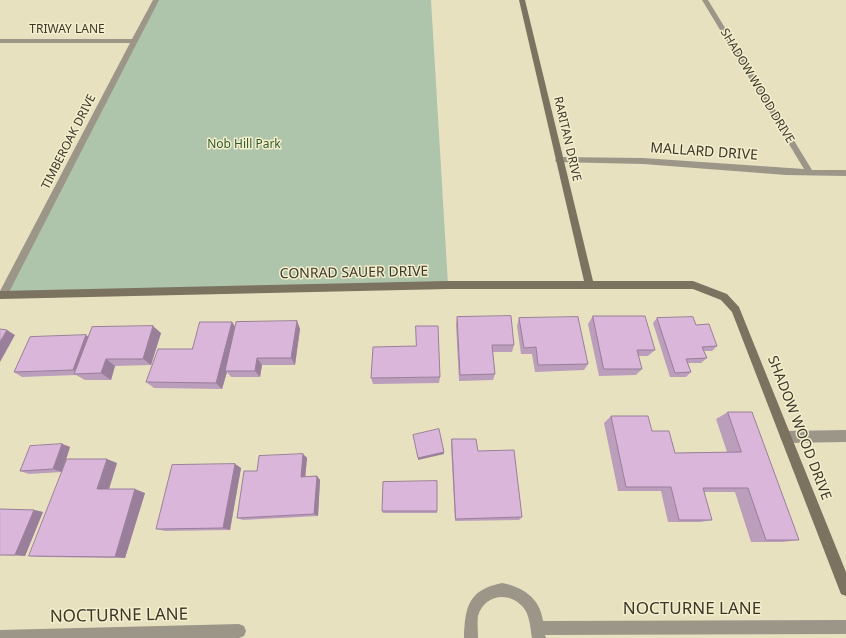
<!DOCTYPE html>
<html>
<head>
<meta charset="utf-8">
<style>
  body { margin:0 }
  canvas { display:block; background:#e7e1c0 }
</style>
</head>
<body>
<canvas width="846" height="638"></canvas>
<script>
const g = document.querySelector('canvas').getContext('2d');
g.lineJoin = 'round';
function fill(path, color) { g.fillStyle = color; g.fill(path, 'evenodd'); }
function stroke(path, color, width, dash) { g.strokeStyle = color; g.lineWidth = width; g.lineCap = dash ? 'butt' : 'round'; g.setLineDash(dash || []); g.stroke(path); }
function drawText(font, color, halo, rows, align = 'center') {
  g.font = font + ' "Noto Sans",sans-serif'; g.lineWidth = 3; g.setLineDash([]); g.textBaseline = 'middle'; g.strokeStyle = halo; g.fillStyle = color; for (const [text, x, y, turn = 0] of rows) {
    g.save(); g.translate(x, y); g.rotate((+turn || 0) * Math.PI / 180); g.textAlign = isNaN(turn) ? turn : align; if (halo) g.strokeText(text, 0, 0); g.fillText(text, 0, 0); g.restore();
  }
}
const green = new Path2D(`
  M 156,0 L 431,0 L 448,285 L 3,295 Z`);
const street = new Path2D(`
  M 153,0 L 159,0 L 6,298 L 0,298 L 0,291 L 130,43 L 0,43 L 0,39 L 132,39 Z
  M 702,0 L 708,0 L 812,170 L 846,170 L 846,176 L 786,175 L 643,164 L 556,162 L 555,160 L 559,157 L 643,158 L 804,169 Z
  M 846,430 L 846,442 L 786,443 L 782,441 L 780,437 L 782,433 L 786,431 Z
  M 502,583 C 523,587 540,598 543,621 L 846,620 L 846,634 L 545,635 L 546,638 L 532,638 C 530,627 530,614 522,606 C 508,591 484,595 478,616 C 477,623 478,631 478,638 L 464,638 C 465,607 468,590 502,583 Z
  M 239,624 L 244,626 L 246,631 L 244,636 L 239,638 L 0,638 L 0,630 Z`);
const secondary = new Path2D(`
  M 519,0 L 525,0 L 593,281 L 693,281 L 727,294 L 739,307 L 846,572 L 846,596 L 841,594 L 839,589 L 732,312 L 721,300 L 693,289 L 448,289 L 0,299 L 0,291 L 448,281 L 584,281 Z`);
const wall = new Path2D(`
  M 593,316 L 655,350 L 648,356 L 638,356 L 642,369 L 636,375 L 599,376 L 588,324 Z
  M 457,317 L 514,345 L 512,352 L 493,352 L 495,374 L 493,380 L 459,381 L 456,325 Z
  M 519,318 L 588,364 L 584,370 L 535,372 L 532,354 L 521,354 L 517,326 Z
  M 657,318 L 696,325 L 717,346 L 712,351 L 704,351 L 707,358 L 701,363 L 688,363 L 691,372 L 686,377 L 670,377 L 653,323 Z
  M 297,321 L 300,329 L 295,365 L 262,365 L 260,377 L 231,377 L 227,372 L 222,389 L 154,388 L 146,382 L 192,349 L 232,322 L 235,327 Z
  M 161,333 L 151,365 L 115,366 L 111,380 L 85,380 L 76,375 L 22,377 L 14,372 L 86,335 L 88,337 Z
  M 440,377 L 439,383 L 373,384 L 371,378 Z
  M 728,412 L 799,540 L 782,542 L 751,542 L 735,492 L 704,492 L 712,520 L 700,522 L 668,522 L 661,491 L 618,491 L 604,423 L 611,416 L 652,431 L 675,453 L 727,452 L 716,419 Z
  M 452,439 L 478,451 L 522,517 L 519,520 L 455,521 L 451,444 Z
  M 62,444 L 70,447 L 62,472 L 29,474 L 20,471 Z
  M 303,454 L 307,458 L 305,477 L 317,476 L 320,480 L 318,516 L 243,520 L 237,518 L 257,471 Z
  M 117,463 L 109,489 L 145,493 L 125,558 L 43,557 L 29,556 Z
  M 235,464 L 241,468 L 230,530 L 165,531 L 156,529 Z
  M 0,509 L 34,510 L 43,512 L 25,556 L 0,555 Z
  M 382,511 L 437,511 L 437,513 L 383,513 Z`);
const shadedWall = new Path2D(`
  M 297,321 L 300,329 L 295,365 L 291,358 Z
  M 232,322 L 237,330 L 225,371 L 227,372 L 222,389 L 216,383 Z
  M 153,326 L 161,333 L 151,365 L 143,359 Z
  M 7,330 L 15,335 L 0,362 L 0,342 Z
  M 86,335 L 92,340 L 78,374 L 73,370 Z
  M 257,358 L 262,365 L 260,377 L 255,371 Z
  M 106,359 L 115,366 L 111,380 L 101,373 Z
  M 62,444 L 70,447 L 62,472 L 53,469 Z
  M 444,452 L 444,454 L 418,460 L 418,458 Z
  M 303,454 L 307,458 L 305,480 L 301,477 Z
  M 107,459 L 117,463 L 108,492 L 97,489 Z
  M 235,464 L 241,468 L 230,530 L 223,528 Z
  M 317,476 L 320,480 L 318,516 L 314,514 Z
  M 135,489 L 145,493 L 125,558 L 115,557 Z
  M 34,510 L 43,512 L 25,556 L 15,555 Z`);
const building = new Path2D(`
  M 511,316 L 514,345 L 492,345 L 495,374 L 460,375 L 457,317 Z
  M 593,316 L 645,316 L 655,350 L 637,350 L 642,369 L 604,369 Z
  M 578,317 L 588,364 L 538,365 L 536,347 L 524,348 L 519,318 Z
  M 693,317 L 696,325 L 709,324 L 717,346 L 702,347 L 707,358 L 686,359 L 691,372 L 675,373 L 657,318 Z
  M 297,321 L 291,358 L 257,358 L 255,371 L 225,371 L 236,322 Z
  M 200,322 L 232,322 L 216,383 L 146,382 L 158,349 L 192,349 Z
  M 153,326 L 143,359 L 106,359 L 101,373 L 74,374 L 92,327 Z
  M 416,326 L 438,326 L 440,377 L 371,378 L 373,347 L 416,346 Z
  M 0,329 L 7,330 L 0,342 Z
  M 86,335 L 73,370 L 14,372 L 30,337 Z
  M 728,412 L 752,412 L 799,540 L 766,540 L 748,488 L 703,488 L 712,520 L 679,520 L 671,487 L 626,487 L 611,416 L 648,416 L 652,431 L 669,431 L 675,453 L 741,452 Z
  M 439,429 L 444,452 L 418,458 L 413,435 Z
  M 452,439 L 476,439 L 478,451 L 514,450 L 522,517 L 456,519 Z
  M 62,444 L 53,469 L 20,471 L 30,446 Z
  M 303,454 L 301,477 L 317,476 L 314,514 L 237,518 L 244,471 L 257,471 L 259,456 Z
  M 67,459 L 107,459 L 97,489 L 135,489 L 115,557 L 29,556 Z
  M 235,464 L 223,528 L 156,529 L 172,465 Z
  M 437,481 L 437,511 L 382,511 L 383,482 Z
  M 0,509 L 34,510 L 15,555 L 0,555 Z`);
const farStreetnames = [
  ["TRIWAY LANE",67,30],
  ["SHADOW WOOD DRIVE",757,86,59],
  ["RARITAN DRIVE",567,139,77],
  ["TIMBEROAK DRIVE",69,142,-63]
];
const farParknames = [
  ["Nob Hill Park",244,145]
];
const streetNames = [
  ["MALLARD DRIVE",704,152,4],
  ["CONRAD SAUER DRIVE",354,273,-1],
  ["SHADOW WOOD DRIVE",799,428,69]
];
const nearStreetnames = [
  ["NOCTURNE LANE",692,609],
  ["NOCTURNE LANE",119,616,-1]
];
fill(green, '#aec4ab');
fill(street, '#9c9689');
fill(secondary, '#7c7260');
fill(wall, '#bb9dbc');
fill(shadedWall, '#997f99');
fill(building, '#dab6db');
stroke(building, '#997f99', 1);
drawText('12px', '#39372a', '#f5eecd', farStreetnames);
drawText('12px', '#2d5c2a', '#f5eecd', farParknames);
drawText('14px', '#39372a', '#f5eecd', streetNames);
drawText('17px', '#39372a', '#f5eecd', nearStreetnames);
</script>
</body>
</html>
